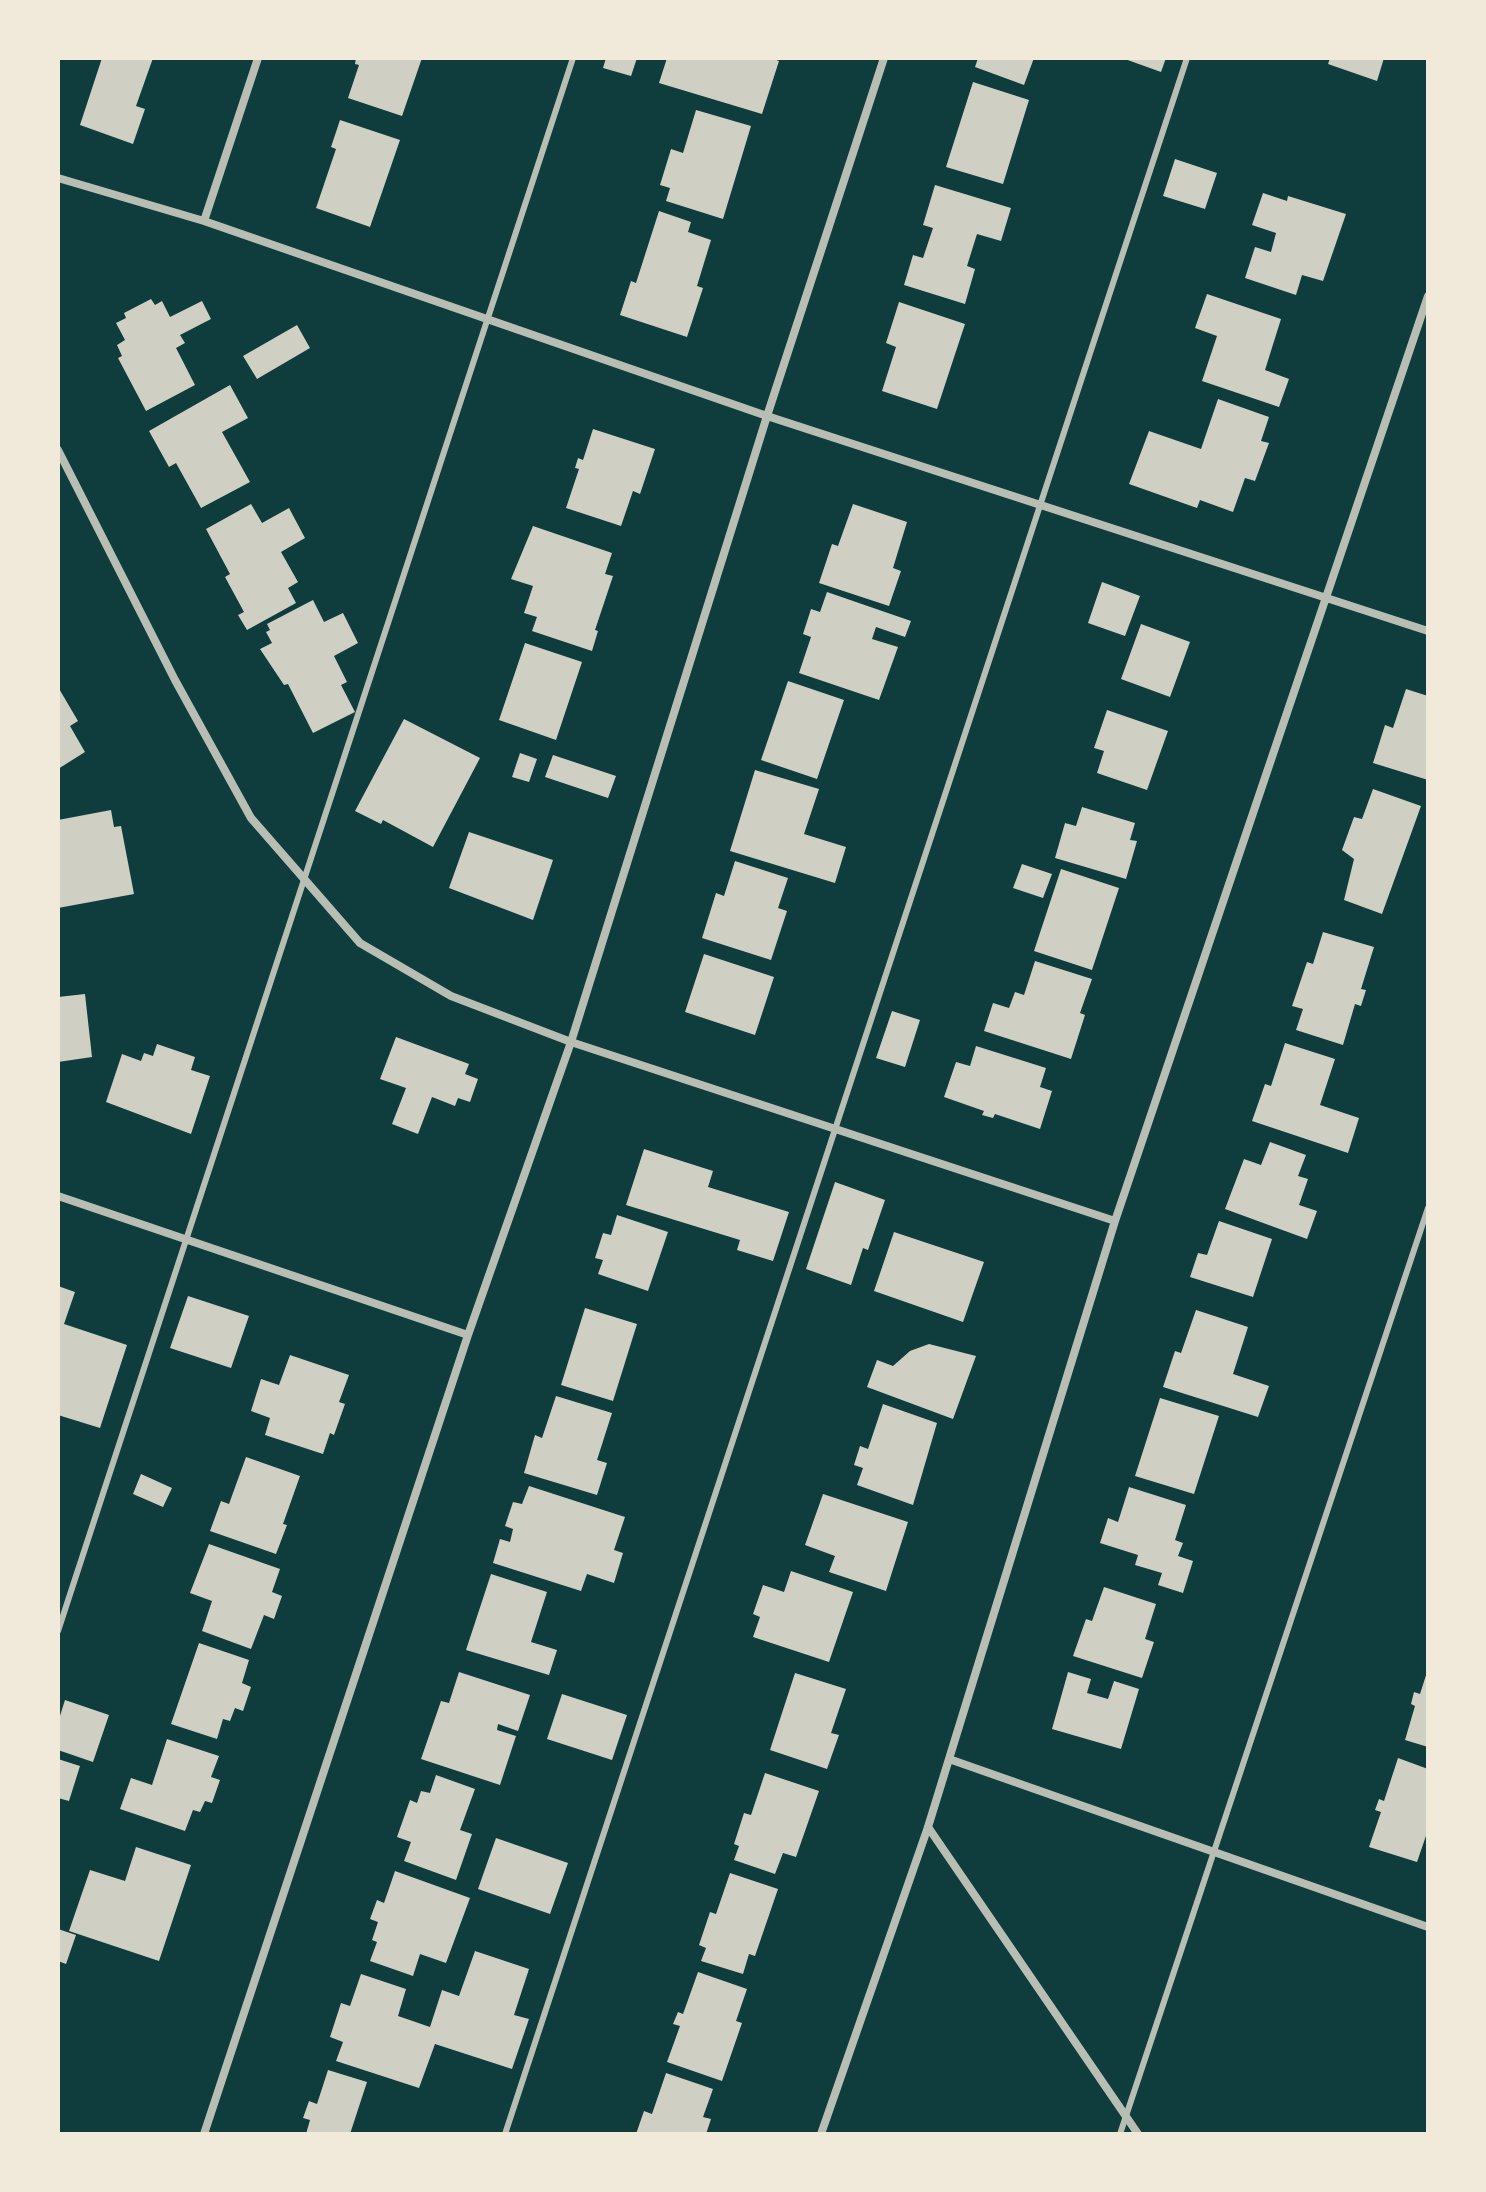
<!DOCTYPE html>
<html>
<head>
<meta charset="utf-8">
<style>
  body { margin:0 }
  #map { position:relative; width:1486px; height:2192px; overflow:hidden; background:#0f3d3e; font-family:Overpass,sans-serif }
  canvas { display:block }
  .frame { position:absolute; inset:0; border:60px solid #f1e9da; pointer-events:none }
</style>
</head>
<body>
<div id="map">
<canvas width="1486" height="2192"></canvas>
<div class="frame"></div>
</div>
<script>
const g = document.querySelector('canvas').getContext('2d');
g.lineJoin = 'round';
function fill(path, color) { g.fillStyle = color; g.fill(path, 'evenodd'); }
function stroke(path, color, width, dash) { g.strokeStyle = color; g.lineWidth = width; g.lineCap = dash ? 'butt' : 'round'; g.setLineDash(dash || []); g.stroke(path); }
const building = new Path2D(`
  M 102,58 L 153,58 L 136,106 L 145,109 L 133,144 L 80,125 Z
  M 356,58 L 422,58 L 402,116 L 348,98 L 359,65 L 355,64 Z
  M 606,58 L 637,58 L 631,76 L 603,68 Z
  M 667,58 L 771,58 L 779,61 L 762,114 L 659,83 Z
  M 978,58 L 1034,58 L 1024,85 L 975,67 Z
  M 1122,58 L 1166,58 L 1161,72 Z
  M 1330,58 L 1384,58 L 1377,81 L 1328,64 Z
  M 973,82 L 1029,100 L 1003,184 L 946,167 Z
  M 696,110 L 751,126 L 723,219 L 666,201 L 670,188 L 660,185 L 671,149 L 683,153 Z
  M 340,120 L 400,140 L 370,227 L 316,208 L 336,149 L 331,147 Z
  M 1175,159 L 1217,173 L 1205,209 L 1163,196 Z
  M 935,185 L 1011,208 L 1001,241 L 977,234 L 967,266 L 975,269 L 965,304 L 904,285 L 913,255 L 923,258 L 933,228 L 923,225 Z
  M 1263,193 L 1287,201 L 1288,196 L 1346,214 L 1323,281 L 1302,275 L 1296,295 L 1245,278 L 1255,247 L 1271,252 L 1276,233 L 1252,225 Z
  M 659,211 L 691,222 L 688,232 L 711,240 L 697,286 L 703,288 L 687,337 L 620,315 L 631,281 L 636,283 Z
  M 1207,294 L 1281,319 L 1265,370 L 1289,379 L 1279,407 L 1202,381 L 1217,336 L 1195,328 Z
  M 151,299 L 155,305 L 162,301 L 170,317 L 202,301 L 211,319 L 180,335 L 185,343 L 176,348 L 195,385 L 146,411 L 118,358 L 122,356 L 117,345 L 125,340 L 116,323 L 126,318 L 124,313 Z
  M 899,302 L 965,324 L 937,409 L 882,391 L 896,347 L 886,343 Z
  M 297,325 L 310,348 L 257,379 L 243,356 Z
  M 230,385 L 248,418 L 222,432 L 250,482 L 201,508 L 176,463 L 169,467 L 149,431 Z
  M 1218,399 L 1269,417 L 1261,441 L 1269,443 L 1255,481 L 1245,478 L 1233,512 L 1200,500 L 1197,508 L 1129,484 L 1149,431 L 1201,449 Z
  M 593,429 L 655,449 L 640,494 L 633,491 L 621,526 L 566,508 L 579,469 L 575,468 L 578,458 L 583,460 Z
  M 251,504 L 262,523 L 289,508 L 305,538 L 281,552 L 298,582 L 288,588 L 296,603 L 247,630 L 238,615 L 244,612 L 225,577 L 230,574 L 206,529 Z
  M 853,504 L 907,522 L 893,568 L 901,571 L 889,606 L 819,583 L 832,544 L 838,546 Z
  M 533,526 L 612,553 L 605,574 L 613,576 L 595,630 L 598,631 L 592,651 L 532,631 L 537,617 L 524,613 L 533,586 L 511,579 Z
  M 1102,582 L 1140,596 L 1125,636 L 1088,623 Z
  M 827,592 L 911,621 L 905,637 L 876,627 L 872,639 L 898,647 L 879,700 L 799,673 L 811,637 L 803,634 L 811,609 L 820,612 Z
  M 313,600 L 324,622 L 343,613 L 358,643 L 334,656 L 347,682 L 341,685 L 355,712 L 313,733 L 288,684 L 284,685 L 260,649 L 272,643 L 266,632 L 270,630 L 267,624 Z
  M 1141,624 L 1190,642 L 1170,697 L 1121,679 Z
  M 525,643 L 582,662 L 556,740 L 499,720 Z
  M 788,681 L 844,700 L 817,779 L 761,760 Z
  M 58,687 L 78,721 L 70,726 L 85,752 L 58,769 Z
  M 1406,689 L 1428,696 L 1428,780 L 1373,763 L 1385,725 L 1393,728 Z
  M 1107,710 L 1168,731 L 1147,790 L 1097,773 L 1104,751 L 1094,748 Z
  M 404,719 L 480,758 L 433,847 L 383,820 L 381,824 L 355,811 Z
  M 520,753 L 537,759 L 529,782 L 512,777 Z
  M 553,755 L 616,776 L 608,798 L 545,777 Z
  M 755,770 L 819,789 L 804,834 L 846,847 L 835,883 L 730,851 Z
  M 1373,789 L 1421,806 L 1382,914 L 1344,900 L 1354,859 L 1342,850 L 1354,817 L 1362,819 Z
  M 1082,807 L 1135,823 L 1130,840 L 1137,841 L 1126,879 L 1055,858 L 1065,823 L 1076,826 Z
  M 111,810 L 114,827 L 121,826 L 134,894 L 58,908 L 58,820 Z
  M 469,832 L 553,860 L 533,920 L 449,888 Z
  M 735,861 L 788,878 L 778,908 L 787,911 L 771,960 L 702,938 L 716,893 L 724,896 Z
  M 1022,864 L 1052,874 L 1043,898 L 1013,888 Z
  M 1061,869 L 1119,888 L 1092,970 L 1034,951 Z
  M 1323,932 L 1374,947 L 1361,989 L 1366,990 L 1361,1006 L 1355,1004 L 1343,1045 L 1296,1030 L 1303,1009 L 1292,1006 L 1307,962 L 1313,964 Z
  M 704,954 L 774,977 L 755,1035 L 685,1012 Z
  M 1035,961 L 1092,979 L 1080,1013 L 1085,1015 L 1071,1059 L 984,1031 L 993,1003 L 1009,1008 L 1015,992 L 1024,995 Z
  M 85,994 L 92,1057 L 58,1062 L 58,997 Z
  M 892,1011 L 920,1020 L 905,1067 L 876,1058 Z
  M 396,1037 L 469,1064 L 465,1074 L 478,1079 L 470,1102 L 458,1098 L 455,1106 L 432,1097 L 418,1134 L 392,1124 L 406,1088 L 380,1079 Z
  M 1285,1043 L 1335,1059 L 1320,1105 L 1359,1118 L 1348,1153 L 1252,1121 L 1265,1084 L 1271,1086 Z
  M 157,1044 L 195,1057 L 191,1070 L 210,1076 L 191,1134 L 106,1102 L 122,1054 L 141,1061 L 144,1053 L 153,1056 Z
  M 976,1046 L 1046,1068 L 1040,1087 L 1052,1091 L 1040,1129 L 995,1114 L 993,1118 L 982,1115 L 984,1111 L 944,1097 L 956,1062 L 970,1066 Z
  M 1270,1142 L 1306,1155 L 1298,1176 L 1308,1179 L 1299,1205 L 1317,1211 L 1307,1239 L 1225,1209 L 1244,1159 L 1261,1165 Z
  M 644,1149 L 713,1171 L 708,1187 L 789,1212 L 773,1261 L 737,1250 L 740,1240 L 626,1205 Z
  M 835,1182 L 885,1200 L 868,1250 L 863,1248 L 851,1285 L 806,1269 Z
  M 617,1215 L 668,1232 L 648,1291 L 598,1274 L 603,1260 L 595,1258 L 603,1233 L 611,1235 Z
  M 1219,1221 L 1272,1239 L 1253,1297 L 1190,1277 L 1198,1253 L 1207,1255 Z
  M 894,1232 L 984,1262 L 963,1322 L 874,1291 Z
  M 58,1286 L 75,1292 L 64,1324 L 127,1345 L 100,1428 L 58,1415 Z
  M 188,1296 L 249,1316 L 231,1368 L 170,1348 Z
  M 585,1308 L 637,1324 L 613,1401 L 561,1385 Z
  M 1196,1310 L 1248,1327 L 1233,1374 L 1269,1386 L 1258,1417 L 1163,1387 L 1175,1351 L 1181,1353 Z
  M 929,1344 L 976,1356 L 953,1419 L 867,1387 L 877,1360 L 893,1366 L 910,1351 Z
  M 290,1355 L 349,1375 L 339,1402 L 345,1404 L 334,1435 L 330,1433 L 323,1454 L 265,1435 L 270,1418 L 251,1411 L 261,1379 L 279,1385 Z
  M 556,1396 L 612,1413 L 597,1460 L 607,1463 L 597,1495 L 524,1473 L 535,1435 L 542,1438 Z
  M 1160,1398 L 1219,1416 L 1194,1494 L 1135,1476 Z
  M 883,1404 L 937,1423 L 913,1505 L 857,1485 L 863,1468 L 854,1465 L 860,1446 L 868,1449 Z
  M 246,1457 L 300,1476 L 283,1524 L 287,1525 L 276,1554 L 210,1531 L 221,1501 L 229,1504 Z
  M 141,1474 L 172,1488 L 163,1507 L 133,1494 Z
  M 529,1486 L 625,1517 L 614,1550 L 623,1553 L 614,1583 L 587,1574 L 581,1591 L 493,1563 L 500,1539 L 510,1542 L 513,1529 L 505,1526 L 513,1502 L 522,1504 Z
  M 1129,1487 L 1186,1505 L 1175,1540 L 1183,1543 L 1178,1556 L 1193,1561 L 1183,1593 L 1158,1585 L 1162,1573 L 1135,1565 L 1138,1555 L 1100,1543 L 1108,1518 L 1118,1522 Z
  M 823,1494 L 908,1522 L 886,1591 L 829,1572 L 835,1556 L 805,1545 Z
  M 209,1544 L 280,1569 L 272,1592 L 282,1596 L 274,1619 L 264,1615 L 251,1649 L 202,1631 L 212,1601 L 190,1593 Z
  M 791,1571 L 853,1592 L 829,1662 L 753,1637 L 760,1617 L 753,1614 L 763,1585 L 784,1592 Z
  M 491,1574 L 547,1592 L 531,1642 L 557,1650 L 549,1675 L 466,1650 Z
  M 1104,1587 L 1156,1604 L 1145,1639 L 1154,1642 L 1142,1678 L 1073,1656 L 1086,1619 L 1092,1621 Z
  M 199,1643 L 249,1660 L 242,1683 L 251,1687 L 243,1711 L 235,1708 L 230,1721 L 223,1719 L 217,1739 L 171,1724 Z
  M 1428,1669 L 1428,1747 L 1405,1740 L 1415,1706 L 1411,1704 L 1414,1692 L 1420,1694 Z
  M 459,1672 L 530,1695 L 518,1731 L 498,1724 L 497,1730 L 516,1736 L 500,1785 L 421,1759 L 441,1701 L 449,1703 Z
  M 1068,1672 L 1091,1679 L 1087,1693 L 1108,1699 L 1114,1681 L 1139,1689 L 1121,1749 L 1052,1729 Z
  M 795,1673 L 846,1689 L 831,1733 L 839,1735 L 827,1769 L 770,1750 Z
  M 562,1694 L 627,1715 L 612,1760 L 547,1739 Z
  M 65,1700 L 109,1715 L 93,1762 L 58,1750 L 58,1722 Z
  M 167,1739 L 219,1756 L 211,1777 L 220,1780 L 212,1803 L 205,1801 L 200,1812 L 193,1810 L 185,1831 L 120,1809 L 131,1778 L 152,1785 Z
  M 1398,1758 L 1428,1769 L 1428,1830 L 1417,1862 L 1369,1847 L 1381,1812 L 1375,1810 L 1379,1799 L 1384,1801 Z
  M 58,1759 L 80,1766 L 69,1801 L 58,1798 Z
  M 765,1773 L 819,1791 L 796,1857 L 783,1853 L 775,1874 L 734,1860 L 739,1846 L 734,1844 L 744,1813 L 751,1815 Z
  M 436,1775 L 475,1789 L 460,1830 L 472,1834 L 456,1880 L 404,1861 L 411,1842 L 397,1837 L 410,1800 L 417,1803 L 421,1791 L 430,1793 Z
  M 496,1838 L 568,1863 L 550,1914 L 478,1889 Z
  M 136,1847 L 191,1865 L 159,1961 L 69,1931 L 90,1870 L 125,1881 Z
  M 395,1871 L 470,1898 L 446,1963 L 420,1954 L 413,1976 L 370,1961 L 377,1942 L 372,1940 L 378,1922 L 370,1919 L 377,1900 L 384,1903 Z
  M 730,1873 L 778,1889 L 755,1956 L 749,1954 L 743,1974 L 701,1961 L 706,1948 L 699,1945 L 710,1912 L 716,1914 Z
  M 58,1929 L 76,1935 L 66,1964 L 58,1961 Z
  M 475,1951 L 529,1969 L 514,2015 L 529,2019 L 512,2069 L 435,2044 L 419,2088 L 336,2061 L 343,2042 L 330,2037 L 341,2003 L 350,2006 L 361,1974 L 406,1989 L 398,2016 L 430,2027 L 442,1990 L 459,1996 Z
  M 698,1972 L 747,1989 L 736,2021 L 742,2023 L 722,2081 L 667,2062 L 680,2026 L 673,2024 L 678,2012 L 683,2014 Z
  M 328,2070 L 367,2082 L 350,2134 L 306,2134 L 310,2120 L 303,2118 L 309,2101 L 317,2104 Z
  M 666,2073 L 713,2089 L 703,2117 L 711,2119 L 706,2134 L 636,2134 L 644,2111 L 652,2114 Z`);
const service = new Path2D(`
  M 58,1631 L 573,58
  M 505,2134 L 1187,58
  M 1120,2134 L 1428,1208`);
const minor = new Path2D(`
  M 58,178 L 204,221 L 767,416 L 1428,631
  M 204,221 L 258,58
  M 58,450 L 175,680 L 251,818 L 360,943 L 451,996 L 571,1042 L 1115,1221
  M 58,1196 L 468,1335
  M 949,1759 L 1428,1927
  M 928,1827 L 1138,2134
  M 204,2134 L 468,1335 L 571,1042 L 767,416 L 884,58
  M 821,2134 L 928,1827 L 1115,1221 L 1428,296`);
fill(building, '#cfcfc3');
stroke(service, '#b8beb3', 6);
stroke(minor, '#b8beb3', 8);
</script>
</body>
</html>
